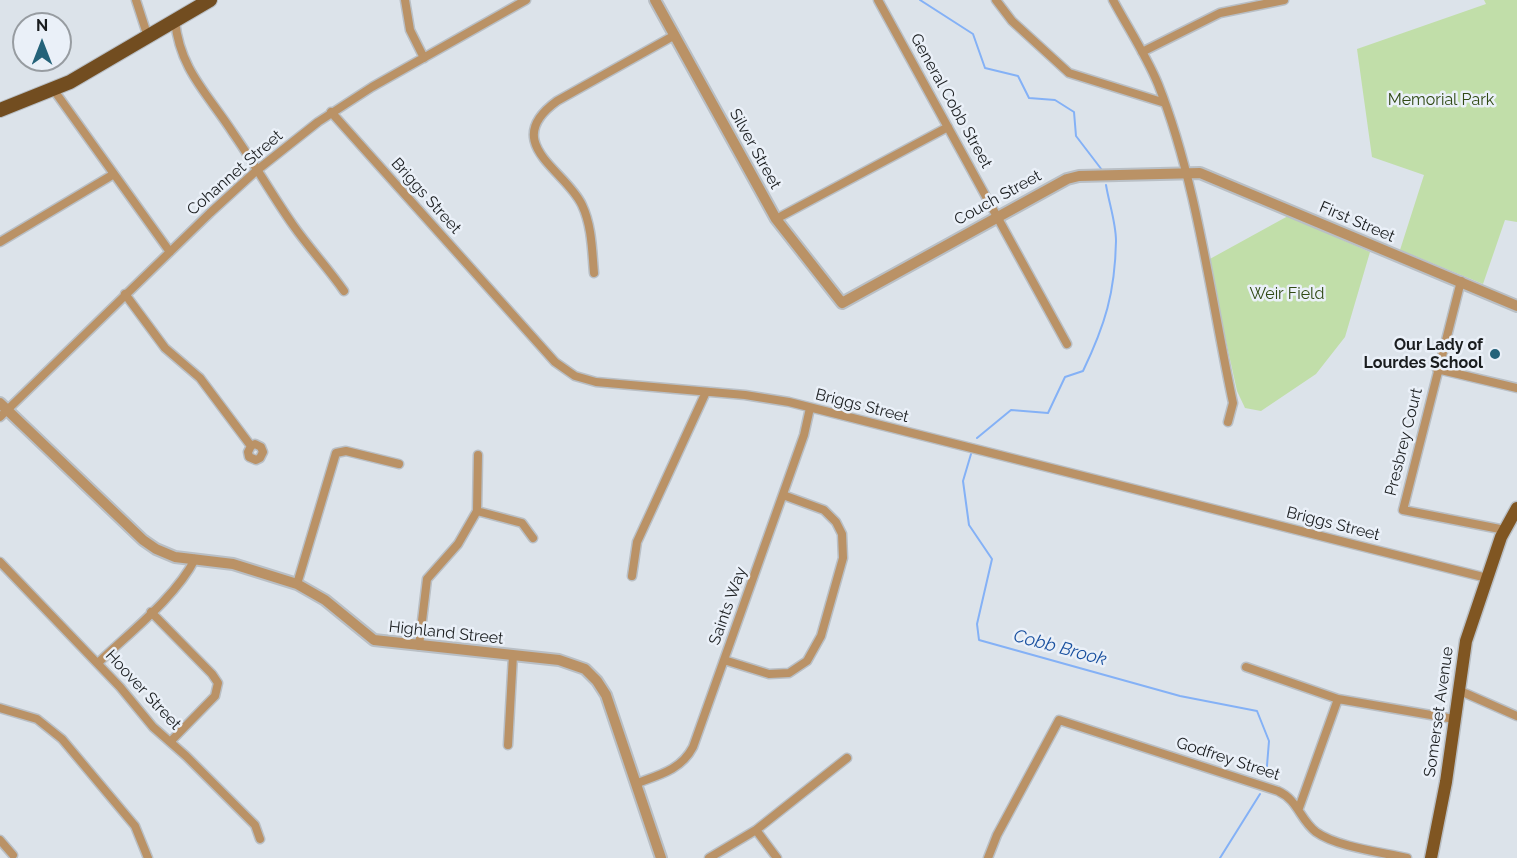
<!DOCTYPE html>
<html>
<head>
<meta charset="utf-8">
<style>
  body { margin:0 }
  #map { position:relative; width:1517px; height:858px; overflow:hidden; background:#dce3ea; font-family:Raleway,sans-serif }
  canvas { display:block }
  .north { position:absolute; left:12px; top:12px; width:60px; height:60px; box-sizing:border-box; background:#eaf0f8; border:2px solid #979ca1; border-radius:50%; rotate:0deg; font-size:16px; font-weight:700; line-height:24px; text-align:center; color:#1a1d1f }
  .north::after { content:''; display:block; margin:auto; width:21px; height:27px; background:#246279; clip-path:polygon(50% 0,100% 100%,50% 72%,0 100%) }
</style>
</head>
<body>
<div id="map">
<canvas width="1517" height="858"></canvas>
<div class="north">N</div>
</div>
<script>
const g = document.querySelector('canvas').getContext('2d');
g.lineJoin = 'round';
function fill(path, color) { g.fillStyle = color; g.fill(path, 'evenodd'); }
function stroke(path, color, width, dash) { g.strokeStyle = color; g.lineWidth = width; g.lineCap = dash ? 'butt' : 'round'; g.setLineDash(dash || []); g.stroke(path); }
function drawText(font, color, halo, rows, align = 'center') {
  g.font = font + ' Raleway,sans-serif'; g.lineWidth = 5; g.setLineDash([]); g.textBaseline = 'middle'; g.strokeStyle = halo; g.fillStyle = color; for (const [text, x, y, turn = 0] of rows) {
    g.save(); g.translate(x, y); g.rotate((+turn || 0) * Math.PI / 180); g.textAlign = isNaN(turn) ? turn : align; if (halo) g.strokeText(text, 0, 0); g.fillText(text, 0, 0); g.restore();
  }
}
const green = new Path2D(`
  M 1484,0 L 1517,0 L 1517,222 L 1505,220 L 1483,284 L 1400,250 L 1424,175 L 1372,157 L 1357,49 L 1486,4 Z
  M 1288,216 L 1370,252 L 1345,337 L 1316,374 L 1261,411 L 1245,408 L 1237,391 L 1208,260 Z`);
const stream = new Path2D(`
  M 920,0 L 973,34 L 985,68 L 1018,76 L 1029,98 L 1055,100 L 1074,112 L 1076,136 L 1102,170
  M 977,438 L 1011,410 L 1048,413 L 1065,377 L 1083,371 C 1105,325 1115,293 1116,241 C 1116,223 1109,203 1106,185
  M 971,454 L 963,481 L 969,525 L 992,559 L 977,624 L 979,640 L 1180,696 L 1257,711 L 1269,741 L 1266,778
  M 1220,858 L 1260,794`);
const minor = new Path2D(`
  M 136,0 L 148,37
  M 405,0 L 410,30 L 424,58
  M 878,0 L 1067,344
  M 996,0 L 1012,21 L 1069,73 L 1165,103
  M 1113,0 C 1128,28 1146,55 1158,84 C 1197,182 1211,300 1233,403 L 1228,422
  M 175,21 C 180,70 208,94 233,133 C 254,163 272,195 293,225 C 309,248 328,268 344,291
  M 1142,52 L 1220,13 L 1284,0
  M 53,89 L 170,252
  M 331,112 L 555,362 L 575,376 L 596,382 L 745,395 L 789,402 L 1487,578
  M 776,219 L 948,127
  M 0,242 L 114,174
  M 594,273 C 592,251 592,226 582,205 C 566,170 499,143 557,101 L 675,35
  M 1461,281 L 1403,510 L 1505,530
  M 125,294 L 165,348 L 200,378 L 251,446 L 248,452 L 249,457 L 256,460 L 260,458 L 263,452 L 261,447 L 255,444 L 251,446
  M 1437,369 L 1517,388
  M 0,417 L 210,213 L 256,171 L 318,122 L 372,87 L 526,0
  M 477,511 L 522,523 L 533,538
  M 0,562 L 120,687 L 153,727 L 186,756 L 255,825 L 260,839
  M 632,576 L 637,542 L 706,392
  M 297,584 L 336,453 L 346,451 L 399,464
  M 151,612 L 212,674 L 218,683 L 215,696 L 170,742
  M 419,646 L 427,579 L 458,544 L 477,511 L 478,455
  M 724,660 L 769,674 L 789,673 L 807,661 L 821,636 L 843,558 L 842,534 L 836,522 L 824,510 L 783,495
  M 98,663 C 128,634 176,597 195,559
  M 1246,667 L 1338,699 L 1454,719
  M 1458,690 L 1517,716
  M 0,708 L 37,719 L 62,739 L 135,826 L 148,858
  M 508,745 L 513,655
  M 637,783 C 659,775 681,770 693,747 L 804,435 L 810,408
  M 1299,808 L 1338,699
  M 756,830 L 777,858
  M 0,840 L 13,855
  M 709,858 L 756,830 L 847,758
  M 988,858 L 997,835 L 1059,720 L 1278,791 C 1298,800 1300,820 1316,832 C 1337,847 1381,852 1407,858`);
const tertiary = new Path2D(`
  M 655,0 L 776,219 L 842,303 L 1067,179 L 1079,176 L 1200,173 L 1517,306
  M 0,403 L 143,540 L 156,549 L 175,557 L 233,564 L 297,584 L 325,600 L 374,640 L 559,660 L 585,669 L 597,681 L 606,695 L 661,858`);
const primary = new Path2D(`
  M 1431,858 L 1446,782 L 1466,641 L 1501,537 L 1517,508`);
const trunk = new Path2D(`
  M 0,110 L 70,82 L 210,0`);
const markers = [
  [1495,354,6,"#246279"]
];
const parkNames = [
  ["Memorial Park",1441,100],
  ["Weir Field",1287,294]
];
const streetNames = [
  ["General Cobb Street",951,101,61],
  ["Silver Street",755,149,61],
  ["Cohannet Street",235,173,-41],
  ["Briggs Street",426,196,48],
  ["Couch Street",998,198,-29],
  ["First Street",1357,222,23],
  ["Briggs Street",862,406,14],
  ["Presbrey Court",1404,442,-76],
  ["Briggs Street",1333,524,14],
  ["Saints Way",728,606,-70],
  ["Highland Street",446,633,6],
  ["Hoover Street",143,690,47],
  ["Somerset Avenue",1439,712,-82],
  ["Godfrey Street",1228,759,18]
];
const poiNames = [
  ["Our Lady of",1483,345],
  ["Lourdes School",1483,363]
];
const waterNames = [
  ["Cobb Brook",1060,648,15]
];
fill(green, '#c1dea9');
stroke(stream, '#84b1f6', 2);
stroke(minor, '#b9bfc5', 11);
stroke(tertiary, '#b9bfc5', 14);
stroke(primary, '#b9bfc5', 15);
stroke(trunk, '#b9bfc5', 16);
stroke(minor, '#ba9266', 8);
stroke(tertiary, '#ba9266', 10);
stroke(primary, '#805622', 12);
stroke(trunk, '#724d20', 14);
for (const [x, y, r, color] of markers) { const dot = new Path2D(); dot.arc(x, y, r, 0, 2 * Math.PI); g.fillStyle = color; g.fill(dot); stroke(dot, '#eaf0f8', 2); }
drawText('16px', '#2f4913', '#eaf0f8', parkNames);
drawText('16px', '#1a1d1f', '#eaf0f8', streetNames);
drawText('bold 16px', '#1a1d1f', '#eaf0f8', poiNames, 'right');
drawText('italic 18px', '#19509f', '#eaf0f8', waterNames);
</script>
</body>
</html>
